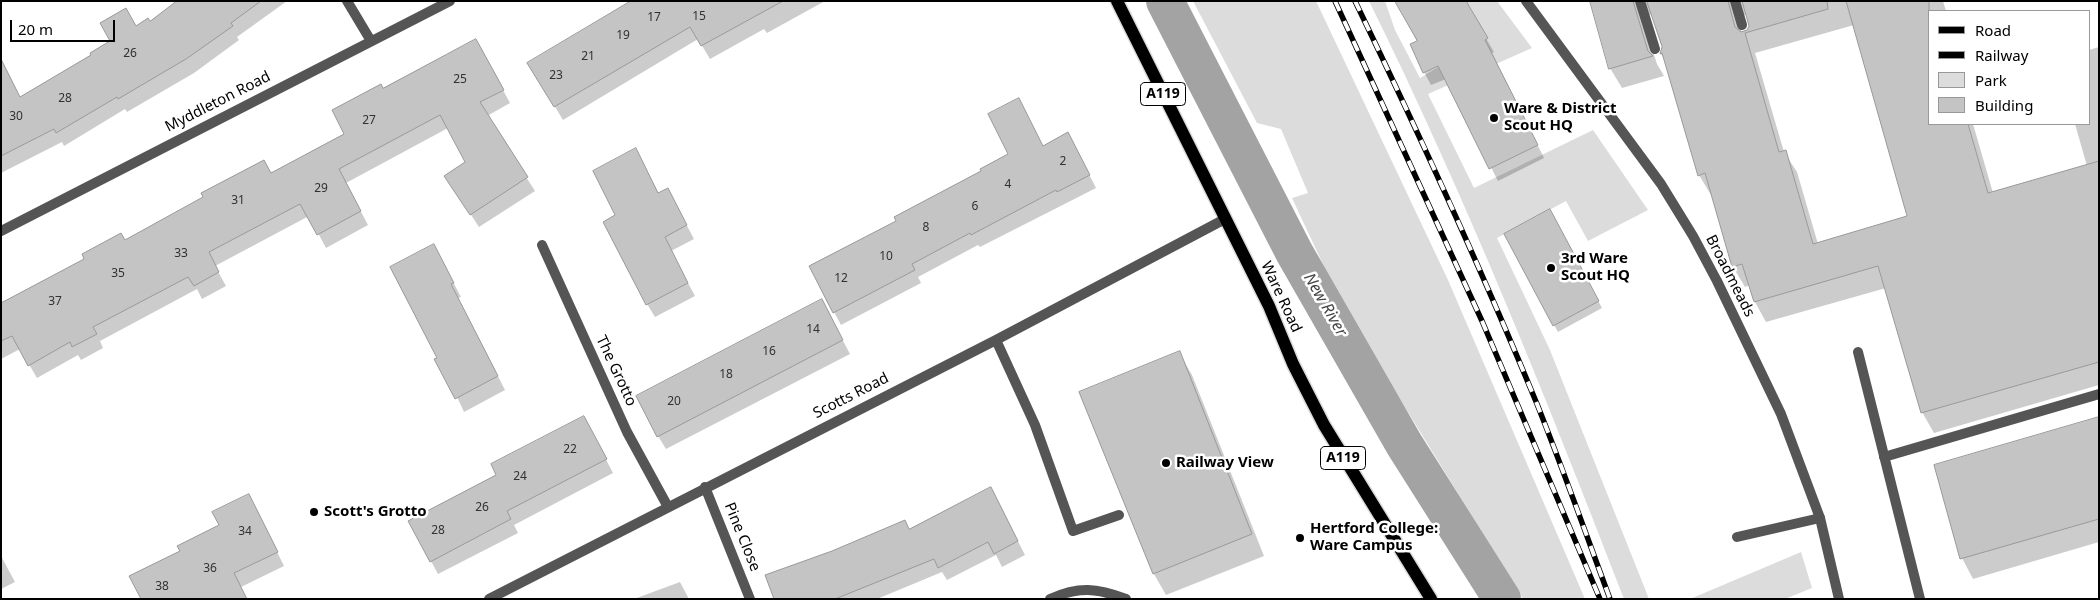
<!DOCTYPE html>
<html>
<head>
<meta charset="utf-8">
<style>
  body { margin:0 }
  #map { position:relative; width:2100px; height:600px; overflow:hidden; background:#fff; font-family:"Noto Sans",sans-serif }
  canvas { display:block }
  .frame { position:absolute; inset:0; border:2px solid #000; pointer-events:none }
  .legend { position:absolute; left:1928px; top:10px; width:162px; height:115px; box-sizing:border-box; background:#fff; border:1px solid #999; margin:0; padding:6px 9px; list-style:none; font-size:15px; color:#000 }
  .legend li { display:flex; align-items:center; gap:10px; height:25px }
  .legend b { width:25px; border:1px solid #999 }
  .scale { position:absolute; left:10px; top:20px; width:105px; height:22px; box-sizing:border-box; border:2px solid #000; border-top:0; padding-left:6px; font-size:15px; line-height:18px; white-space:nowrap; color:#000; -webkit-text-stroke:4px #fff; paint-order:stroke }
</style>
</head>
<body>
<div id="map">
<canvas width="2100" height="600"></canvas>
<div class="frame"></div>
<ul class="legend">
<li><b style="height:6px;background:#000"></b>Road</li>
<li><b style="height:6px;background:#000"></b>Railway</li>
<li><b style="height:14px;background:#dcdcdc"></b>Park</li>
<li><b style="height:14px;background:#c4c4c4"></b>Building</li>
</ul>
<div class="scale">20 m</div>
</div>
<script>
const g = document.querySelector('canvas').getContext('2d');
g.lineJoin = 'round';
function fill(path, color) { g.fillStyle = color; g.fill(path, 'evenodd'); }
function stroke(path, color, width, dash) { g.strokeStyle = color; g.lineWidth = width; g.lineCap = dash ? 'butt' : 'round'; g.setLineDash(dash || []); g.stroke(path); }
function drawText(font, color, halo, rows, align = 'center') {
  g.font = font + ' "Noto Sans",sans-serif'; g.lineWidth = 5; g.setLineDash([]); g.textBaseline = 'middle'; g.strokeStyle = halo; g.fillStyle = color; for (const [text, x, y, turn = 0] of rows) {
    g.save(); g.translate(x, y); g.rotate((+turn || 0) * Math.PI / 180); g.textAlign = isNaN(turn) ? turn : align; if (halo) g.strokeText(text, 0, 0); g.fillText(text, 0, 0); g.restore();
  }
}
const green = new Path2D(`
  M 1193,1 L 1316,1 L 1448,280 L 1585,599 L 1523,599 L 1342,305 L 1292,198 L 1308,193 L 1281,129 L 1257,123 Z
  M 1369,1 L 1385,1 L 1395,30 L 1420,78 L 1487,38 L 1466,1 L 1497,1 L 1532,48 L 1428,94 L 1474,188 L 1593,130 L 1648,210 L 1588,241 L 1566,201 L 1497,238 L 1550,350 L 1649,599 L 1624,599 C 1546,397 1465,195 1369,1 Z
  M 1801,552 L 1812,588 L 1785,599 L 1690,599 Z`);
const shadow = new Path2D(`
  M 179,1 L 287,1 L 237,37 L 239,40 L 194,73 L 127,112 L 125,109 L 64,146 L 62,142 L 1,173 L 1,98 L 20,99 L 136,27 L 149,23 Z
  M 634,1 L 825,1 L 767,33 L 764,29 L 710,59 L 698,39 L 563,120 L 529,63 Z
  M 1464,1 L 1494,52 L 1492,53 L 1544,158 L 1498,181 L 1446,79 L 1431,85 L 1424,72 L 1419,42 Z
  M 1591,1 L 1943,1 L 1946,11 L 1929,11 L 1929,124 L 1973,124 L 1993,193 L 2087,166 L 2075,124 L 2089,124 L 2089,50 L 2099,47 L 2099,385 L 1934,433 L 1922,412 L 1886,288 L 1766,322 L 1755,302 L 1750,285 L 1745,287 L 1733,267 L 1712,195 L 1711,195 L 1699,175 L 1666,62 L 1661,54 L 1663,47 L 1653,14 L 1649,15 L 1644,24 L 1657,64 L 1664,76 L 1622,88 L 1610,68 ZM 1747,14 L 1750,23 L 1748,31 L 1742,32 L 1739,24 L 1741,17 ZM 1854,25 L 1908,217 L 1818,244 L 1797,172 L 1784,152 L 1755,53 Z
  M 483,53 L 510,103 L 487,116 L 535,191 L 479,227 L 454,189 L 467,163 L 448,128 L 346,183 L 368,225 L 326,248 L 309,216 L 215,266 L 226,286 L 202,299 L 197,289 L 100,341 L 103,348 L 81,360 L 78,355 L 37,378 L 20,349 L 1,359 L 1,305 L 125,241 L 271,175 L 346,134 L 383,90 Z
  M 1075,147 L 1096,188 L 980,247 L 978,245 L 918,277 L 921,283 L 841,325 L 810,267 Z
  M 643,163 L 659,194 L 675,203 L 694,239 L 671,251 L 695,296 L 655,317 L 647,304 L 617,216 Z
  M 1549,211 L 1602,308 L 1558,332 L 1505,235 Z
  M 441,259 L 461,297 L 458,298 L 505,390 L 464,412 L 439,358 Z
  M 829,314 L 850,354 L 666,449 L 658,436 Z
  M 1179,353 L 1192,375 L 1264,556 L 1166,595 L 1154,574 Z
  M 2099,419 L 2099,542 L 1973,579 L 1962,558 Z
  M 591,431 L 613,473 L 514,525 L 518,533 L 438,574 L 431,561 Z
  M 998,502 L 1025,555 L 1002,567 L 996,555 L 947,580 L 942,572 L 877,599 L 775,599 L 909,530 Z
  M 256,509 L 284,566 L 241,587 L 181,552 L 220,526 Z
  M 1,556 L 15,582 L 1,589 Z
  M 680,582 L 689,599 L 634,599 Z`);
const canal = new Path2D(`
  M 1165,1 L 1294,252 L 1404,444 L 1502,599`);
const building = new Path2D(`
  M 177,1 L 261,1 L 231,23 L 233,26 L 186,59 L 118,99 L 117,97 L 56,133 L 54,129 L 1,156 L 1,59 L 20,97 L 91,55 L 90,53 L 110,41 L 100,23 L 126,8 L 136,26 L 148,18 L 150,21 Z
  M 631,1 L 783,1 L 701,46 L 690,27 L 554,107 L 527,63 Z
  M 1395,1 L 1466,1 L 1488,38 L 1485,40 L 1538,145 L 1489,169 L 1438,66 L 1423,73 L 1410,44 L 1417,41 Z
  M 1590,1 L 1633,1 L 1648,51 L 1653,56 L 1609,69 Z
  M 1647,1 L 1728,1 L 1735,27 L 1741,32 L 1747,30 L 1749,26 L 1742,1 L 1827,1 L 1828,9 L 1745,33 L 1779,152 L 1786,150 L 1813,244 L 1907,216 L 1846,1 L 1929,1 L 1929,124 L 1968,124 L 1988,193 L 2099,161 L 2099,362 L 1921,413 L 1878,266 L 1754,302 L 1742,264 L 1732,267 L 1705,173 L 1698,176 L 1662,53 L 1660,54 L 1662,47 Z
  M 476,39 L 504,90 L 480,102 L 528,177 L 470,215 L 444,176 L 465,162 L 440,115 L 339,169 L 361,211 L 317,235 L 300,204 L 209,252 L 219,272 L 194,286 L 188,277 L 93,327 L 97,334 L 72,347 L 70,342 L 28,366 L 12,336 L 1,341 L 1,303 L 84,259 L 82,254 L 121,233 L 125,240 L 203,197 L 201,193 L 264,160 L 271,173 L 344,134 L 332,110 L 381,84 L 383,88 Z
  M 1019,98 L 1043,146 L 1068,132 L 1090,175 L 1057,192 L 1056,190 L 971,235 L 970,233 L 912,264 L 915,270 L 833,313 L 809,266 L 896,221 L 894,217 L 981,171 L 980,169 L 1008,154 L 988,114 Z
  M 636,148 L 658,193 L 668,188 L 687,225 L 665,237 L 688,283 L 646,305 L 603,222 L 615,215 L 593,171 Z
  M 1550,209 L 1599,301 L 1553,326 L 1504,234 Z
  M 434,244 L 454,283 L 451,284 L 498,376 L 455,399 L 434,359 L 437,358 L 390,267 Z
  M 822,299 L 843,340 L 657,437 L 636,396 Z
  M 1180,351 L 1252,534 L 1153,574 L 1079,392 Z
  M 584,416 L 607,459 L 507,511 L 511,519 L 430,562 L 408,521 L 496,475 L 491,464 Z
  M 2099,417 L 2099,519 L 1960,559 L 1934,465 Z
  M 991,487 L 1018,541 L 994,554 L 988,542 L 938,568 L 934,559 L 835,599 L 774,599 L 765,575 L 832,551 L 905,520 L 909,529 Z
  M 249,494 L 278,552 L 234,573 L 247,599 L 141,599 L 129,576 L 180,551 L 177,546 L 219,525 L 212,512 Z`);
const service = new Path2D(`
  M 1640,1 L 1655,49
  M 1735,1 L 1742,25
  M 1858,352 L 1920,599
  M 1884,457 L 2099,394
  M 1737,537 L 1820,518
  M 1050,599 C 1079,586 1097,588 1126,599`);
const minor = new Path2D(`
  M 347,1 L 371,41
  M 1526,1 L 1661,184 L 1693,236 L 1717,281 L 1781,414 L 1820,518 L 1839,599
  M 1,231 L 450,1
  M 542,245 L 627,432 L 668,507
  M 996,340 L 1035,425 L 1073,531 L 1119,515
  M 705,487 L 750,599
  M 489,599 L 996,340 L 1225,219`);
const primary = new Path2D(`
  M 1117,1 L 1269,306 L 1293,364 L 1324,425 L 1431,599`);
const rail = new Path2D(`
  M 1335,1 L 1482,321 L 1600,599
  M 1355,1 C 1419,134 1481,268 1537,404 C 1563,469 1586,534 1610,599`);
const markers = [
  [1494,118,5,"#000"],
  [1551,268,5,"#000"],
  [1166,463,5,"#000"],
  [314,512,5,"#000"],
  [1300,538,5,"#000"]
];
const numberNames = [
  ["15",699,17],
  ["17",654,18],
  ["19",623,36],
  ["26",130,54],
  ["21",588,57],
  ["23",556,76],
  ["25",460,80],
  ["28",65,99],
  ["30",16,117],
  ["27",369,121],
  ["2",1063,162],
  ["4",1008,185],
  ["29",321,189],
  ["31",238,201],
  ["6",975,207],
  ["8",926,228],
  ["33",181,254],
  ["10",886,257],
  ["35",118,274],
  ["12",841,279],
  ["37",55,302],
  ["14",813,330],
  ["16",769,352],
  ["18",726,375],
  ["20",674,402],
  ["22",570,450],
  ["24",520,477],
  ["26",482,508],
  ["28",438,531],
  ["34",245,532],
  ["36",210,569],
  ["38",162,587]
];
const shields = [
  [1163,94,45],
  [1343,458,45]
];
const shieldNames = [
  ["A119",1163,94],
  ["A119",1343,458]
];
const streetNames = [
  ["Myddleton Road",218,102,-27],
  ["Broadmeads",1730,276,63],
  ["Ware Road",1281,297,65],
  ["The Grotto",616,371,65],
  ["Scotts Road",851,396,-27],
  ["Pine Close",742,537,68]
];
const poiNames = [
  ["Ware & District",1504,109],
  ["Scout HQ",1504,126],
  ["3rd Ware",1561,259],
  ["Scout HQ",1561,276],
  ["Railway View",1176,463],
  ["Scott's Grotto",324,512],
  ["Hertford College:",1310,529],
  ["Ware Campus",1310,546]
];
const waterNames = [
  ["New River",1325,305,60]
];
fill(green, '#dcdcdc');
fill(shadow, '#0003');
stroke(canal, '#a3a3a3', 38);
fill(building, '#c4c4c4');
stroke(building, '#999', 1);
stroke(primary, '#dbdbdb', 15);
stroke(service, '#555', 10);
stroke(minor, '#555', 10);
stroke(primary, '#000', 12);
stroke(rail, '#000', 5.5);
stroke(rail, '#fff', 4, [11]);
for (const [x, y, r, color] of markers) { const dot = new Path2D(); dot.arc(x, y, r, 0, 2 * Math.PI); g.fillStyle = color; g.fill(dot); stroke(dot, '#fff', 2); }
drawText('12px', '#313131', null, numberNames);
for (const [x, y, w] of shields) { const box = new Path2D(); box.roundRect(x - w / 2, y - 11.5, w, 23, 4); g.fillStyle = '#fff'; g.fill(box); stroke(box, '#000', 1); }
drawText('bold 14px', '#000', null, shieldNames);
drawText('15px', '#000', '#fff', streetNames);
drawText('bold 15px', '#000', '#fff', poiNames, 'left');
drawText('italic 16px', '#444', '#fff', waterNames);
</script>
</body>
</html>
